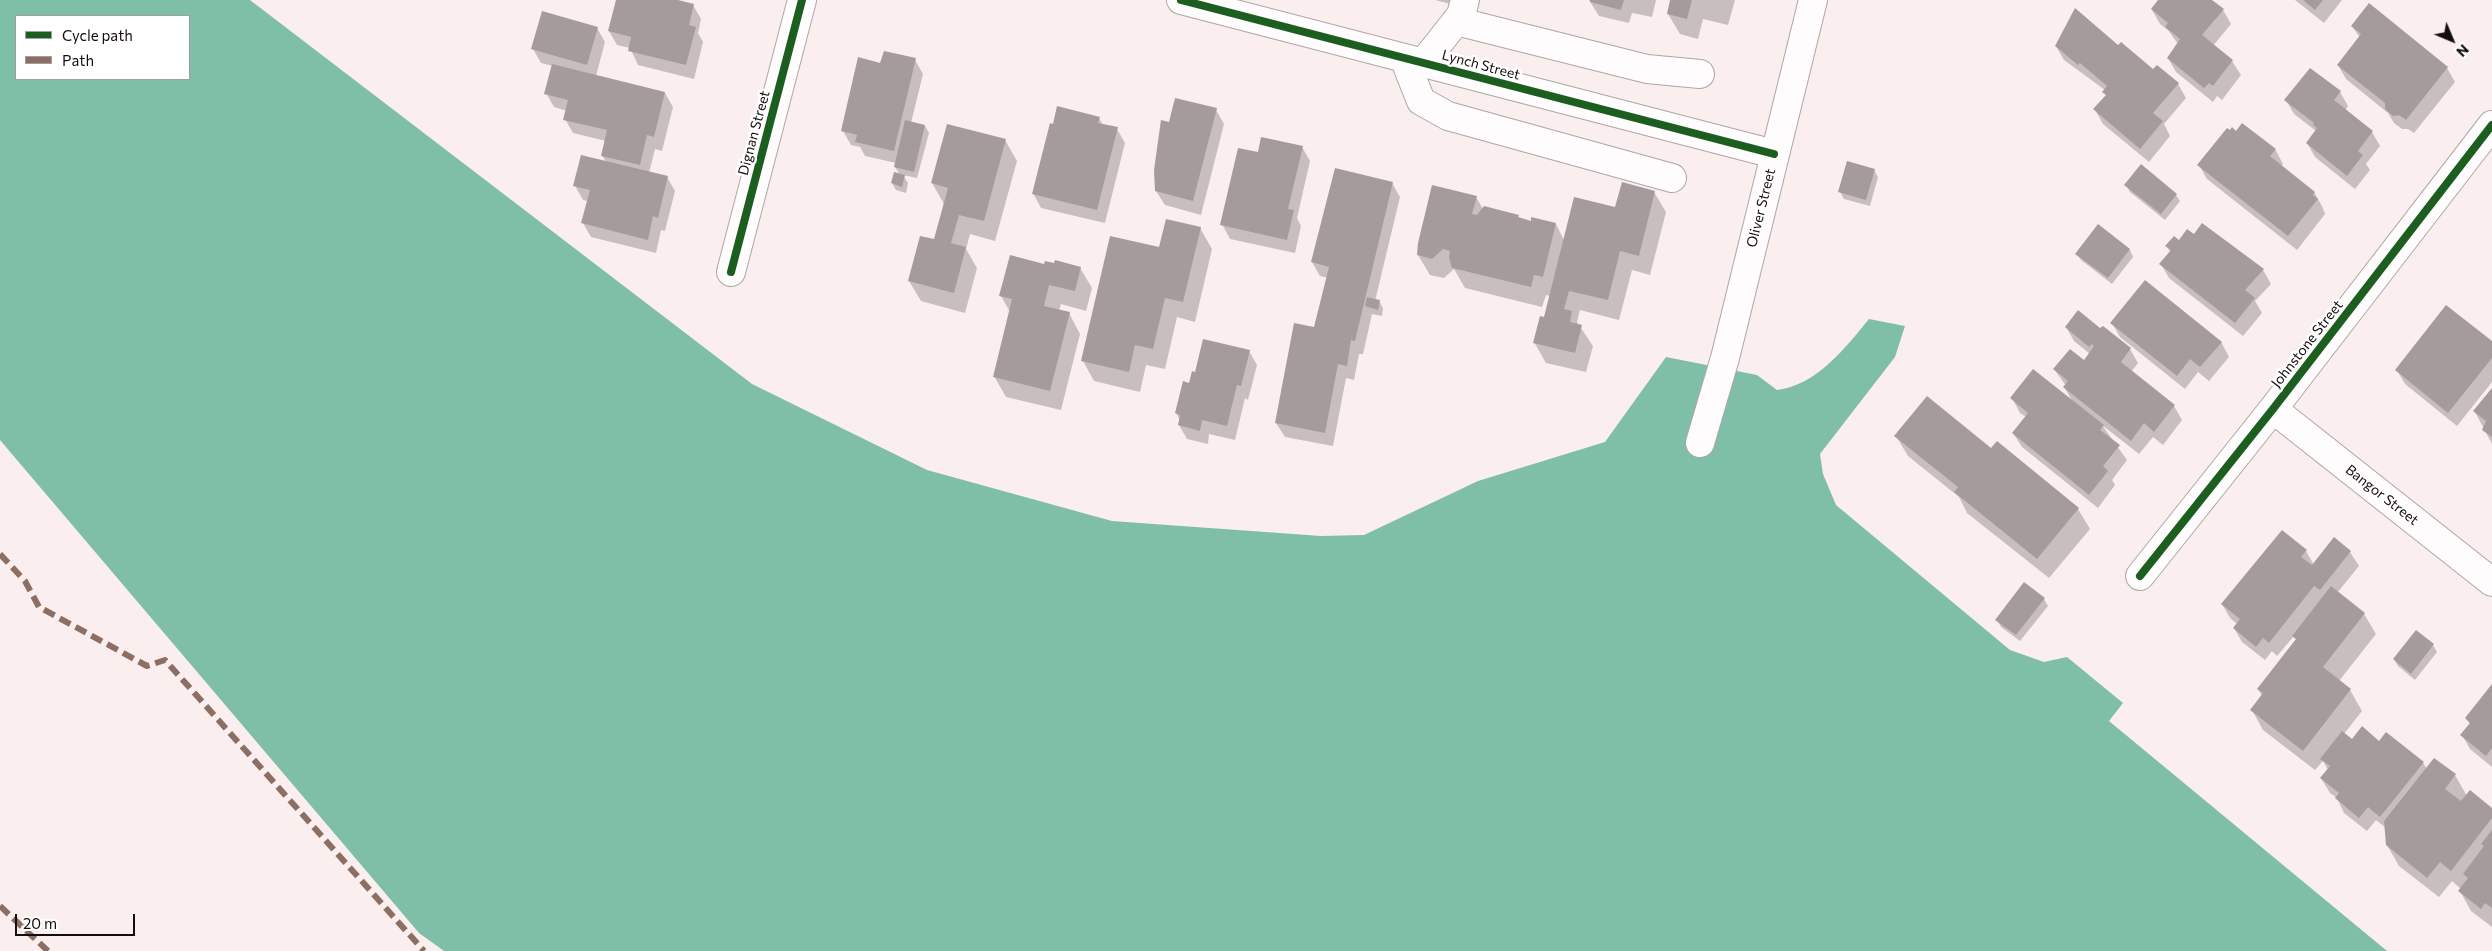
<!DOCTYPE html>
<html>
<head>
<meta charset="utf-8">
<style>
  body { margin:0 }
  #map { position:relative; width:2492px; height:951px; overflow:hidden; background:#faeeef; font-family:Commissioner,sans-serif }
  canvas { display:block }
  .legend { position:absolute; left:15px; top:15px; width:175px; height:65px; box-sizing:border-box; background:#fff; border:1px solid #a19e9e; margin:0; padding:6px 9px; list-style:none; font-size:15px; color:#150d0d }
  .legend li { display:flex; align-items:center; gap:10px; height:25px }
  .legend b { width:25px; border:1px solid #a19e9e }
  .north { position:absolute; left:2427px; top:15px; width:50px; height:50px; -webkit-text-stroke:4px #fff; paint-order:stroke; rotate:135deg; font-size:14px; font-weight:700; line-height:20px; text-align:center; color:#150d0d }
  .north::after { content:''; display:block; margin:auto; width:18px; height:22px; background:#150d0d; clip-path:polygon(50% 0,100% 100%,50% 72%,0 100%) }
  .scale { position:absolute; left:15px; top:914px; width:120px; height:22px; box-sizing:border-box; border:2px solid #150d0d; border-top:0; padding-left:6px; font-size:15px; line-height:18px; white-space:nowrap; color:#150d0d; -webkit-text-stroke:4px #fff; paint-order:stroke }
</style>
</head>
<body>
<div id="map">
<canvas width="2492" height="951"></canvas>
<ul class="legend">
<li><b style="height:6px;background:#1b5e20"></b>Cycle path</li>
<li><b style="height:6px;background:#8d6e63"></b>Path</li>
</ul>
<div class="north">N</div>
<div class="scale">20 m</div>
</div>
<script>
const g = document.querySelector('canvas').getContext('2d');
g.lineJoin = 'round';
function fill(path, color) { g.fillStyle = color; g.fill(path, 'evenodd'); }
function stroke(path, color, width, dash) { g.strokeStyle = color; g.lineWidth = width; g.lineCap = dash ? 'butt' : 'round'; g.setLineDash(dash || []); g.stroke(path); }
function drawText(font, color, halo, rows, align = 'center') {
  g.font = font + ' Commissioner,sans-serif'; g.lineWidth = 5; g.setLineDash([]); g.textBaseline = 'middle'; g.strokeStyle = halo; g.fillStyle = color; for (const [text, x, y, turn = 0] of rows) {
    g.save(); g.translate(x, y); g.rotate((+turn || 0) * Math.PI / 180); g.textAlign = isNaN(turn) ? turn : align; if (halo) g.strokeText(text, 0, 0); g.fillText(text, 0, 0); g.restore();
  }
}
const water = new Path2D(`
  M 0,0 L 250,0 L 752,384 L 927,470 L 1112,521 L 1321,536 L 1364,535 L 1478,481 L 1605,442 L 1666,357 L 1757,375 L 1777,390 C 1817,385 1845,348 1869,319 L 1905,326 L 1895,357 L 1820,454 L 1823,474 L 1836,505 L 2010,650 L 2044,662 L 2067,657 L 2123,703 L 2109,721 L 2387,951 L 444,951 L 419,933 L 0,440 ZM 16,16 L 189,16 L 189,79 L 16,79 Z`);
const shadow = new Path2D(`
  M 617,0 L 673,0 L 693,5 L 701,19 L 698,33 L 703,42 L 694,79 L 638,65 L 630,48 L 617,45 L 609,31 Z
  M 1435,0 L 1461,0 L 1459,6 Z
  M 1589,0 L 1656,0 L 1652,17 L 1632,13 L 1629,23 L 1599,16 Z
  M 1671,0 L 1735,0 L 1728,25 L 1703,19 L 1698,39 L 1680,34 L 1668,14 Z
  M 2160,0 L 2210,0 L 2223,10 L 2231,24 L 2213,46 L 2232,61 L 2241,75 L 2222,100 L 2217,96 L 2213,102 L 2176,72 L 2168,58 L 2178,44 L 2168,30 L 2160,24 L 2152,10 Z
  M 2295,0 L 2342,0 L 2324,23 Z
  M 2352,26 L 2447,68 L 2455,82 L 2414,133 L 2408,129 L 2402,129 L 2394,123 L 2388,113 L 2346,79 L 2338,65 L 2360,38 Z
  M 597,28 L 605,42 L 596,76 L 665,93 L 673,107 L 662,151 L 655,149 L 649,173 L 667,177 L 675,191 L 665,231 L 661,230 L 656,253 L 591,237 L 583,223 L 588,201 L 583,200 L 575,186 L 606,162 L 602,155 L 606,141 L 573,133 L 565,119 L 567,111 L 554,107 L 546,93 L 553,66 L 541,63 L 533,49 Z
  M 2056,46 L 2118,46 L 2153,71 L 2178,84 L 2186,98 L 2164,124 L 2170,136 L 2149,162 L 2103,124 L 2095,110 L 2106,96 L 2105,90 L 2064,60 Z
  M 915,60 L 923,74 L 911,123 L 925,126 L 929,133 L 917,178 L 903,175 L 908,183 L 906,193 L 896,190 L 892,183 L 900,175 L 895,167 L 896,163 L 865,156 L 860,147 L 851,145 L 843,131 L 881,64 Z
  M 2340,92 L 2348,106 L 2345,111 L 2372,132 L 2380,146 L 2366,164 L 2370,170 L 2355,189 L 2315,157 L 2307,143 L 2316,131 L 2294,114 L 2286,100 Z
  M 1216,110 L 1224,124 L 1201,215 L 1165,205 L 1156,191 L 1170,123 Z
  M 1099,118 L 1103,125 L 1117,129 L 1125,143 L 1105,223 L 1041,208 L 1033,193 Z
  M 2237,133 L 2275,149 L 2283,164 L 2281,166 L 2314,192 L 2322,206 L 2325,214 L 2297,250 L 2207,179 L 2199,165 Z
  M 1005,140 L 1017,161 L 995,241 L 970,234 L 966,249 L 977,268 L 965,313 L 921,301 L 909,281 L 935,241 L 944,204 L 932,183 Z
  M 1302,147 L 1310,161 L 1297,218 L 1301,226 L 1295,253 L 1230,239 L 1222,224 L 1259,154 Z
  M 1874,170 L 1878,177 L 1870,206 L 1844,199 L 1840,192 Z
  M 1392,183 L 1400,197 L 1375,301 L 1379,301 L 1383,308 L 1382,316 L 1372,314 L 1363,354 L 1359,354 L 1354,380 L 1346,378 L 1333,446 L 1285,437 L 1276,423 L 1315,329 L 1328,278 L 1320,276 L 1312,262 Z
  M 2126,185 L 2176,195 L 2180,201 L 2165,220 L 2130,192 Z
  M 1654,192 L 1666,212 L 1650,275 L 1632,270 L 1619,320 L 1580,310 L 1577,322 L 1593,346 L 1586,372 L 1546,363 L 1534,342 L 1544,318 L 1550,296 L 1546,295 L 1542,307 L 1465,288 L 1454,269 L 1444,278 L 1430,275 L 1418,255 L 1476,197 L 1483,209 L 1518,216 L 1520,219 L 1531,222 L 1556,224 L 1564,240 L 1616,208 Z
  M 2099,225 L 2130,250 L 2133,257 L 2112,284 L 2081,260 L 2077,254 Z
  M 1200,228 L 1212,249 L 1195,322 L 1177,317 L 1165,369 L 1146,365 L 1140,392 L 1094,381 L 1083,361 L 1160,248 Z
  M 2194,235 L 2263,270 L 2271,284 L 2255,301 L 2262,313 L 2243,336 L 2169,278 L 2161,264 L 2170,252 L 2167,246 Z
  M 1045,265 L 1080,268 L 1092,288 L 1086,311 L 1061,304 L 1059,311 L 1069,313 L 1080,334 L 1061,410 L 1006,397 L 994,376 L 1010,312 L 1001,296 Z
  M 2112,323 L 2221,342 L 2229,357 L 2209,381 L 2198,372 L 2185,389 L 2120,337 Z
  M 2066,327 L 2101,330 L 2130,349 L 2138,363 L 2131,372 L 2174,406 L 2182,420 L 2163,445 L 2153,437 L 2139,454 L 2102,425 L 2127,460 L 2112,480 L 2115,485 L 2098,508 L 2022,447 L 2013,433 L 2026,417 L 2020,413 L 2012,398 L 2073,402 L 2064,387 L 2066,386 L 2054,369 L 2084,362 L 2090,354 L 2074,341 Z
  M 2492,343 L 2492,382 L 2457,426 L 2405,384 L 2397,370 Z
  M 1249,351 L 1257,365 L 1248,400 L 1245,398 L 1235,440 L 1209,434 L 1208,444 L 1187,439 L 1179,425 L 1180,420 L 1176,413 Z
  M 2492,390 L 2492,444 L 2475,412 Z
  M 1896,436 L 1991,450 L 2078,509 L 2090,529 L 2049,578 L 1967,513 L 1959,497 L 1908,456 Z
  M 2335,539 L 2350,552 L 2359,566 L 2337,593 L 2364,614 L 2376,634 L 2339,681 L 2350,690 L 2362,711 L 2344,734 L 2352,741 L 2379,743 L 2423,763 L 2427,769 L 2455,775 L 2467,796 L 2492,809 L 2492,927 L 2471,911 L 2460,891 L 2461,889 L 2452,881 L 2439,897 L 2399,866 L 2387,845 L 2386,828 L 2376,820 L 2367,831 L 2344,813 L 2337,798 L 2330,793 L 2321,778 L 2328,770 L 2323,761 L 2315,770 L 2263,730 L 2252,710 L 2262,696 L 2258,689 L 2297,641 L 2294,636 L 2277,656 L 2272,651 L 2265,660 L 2242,642 L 2234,628 L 2237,624 L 2230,618 L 2222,604 L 2306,551 L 2314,565 Z
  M 2044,599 L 2048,606 L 2020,641 L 2001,627 L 1997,620 Z
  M 2416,631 L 2433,645 L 2437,652 L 2415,680 L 2398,666 L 2394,659 Z
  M 2492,686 L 2492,767 L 2470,749 L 2462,735 L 2470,724 L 2466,718 Z`);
const building = new Path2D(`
  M 616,0 L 678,0 L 694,4 L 689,25 L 696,27 L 686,65 L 628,51 L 631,37 L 608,31 Z
  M 1590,0 L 1624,0 L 1621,10 L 1590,2 Z
  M 1670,0 L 1692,0 L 1687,19 L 1667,14 Z
  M 2158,0 L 2212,0 L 2224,9 L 2202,35 L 2233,60 L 2213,86 L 2209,83 L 2204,88 L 2167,58 L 2180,39 L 2165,27 L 2168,23 L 2151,9 Z
  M 2303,0 L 2323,0 L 2315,10 Z
  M 2369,3 L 2448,67 L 2406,120 L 2399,115 L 2393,116 L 2385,109 L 2385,103 L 2337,65 L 2361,34 L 2351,26 Z
  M 2075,8 L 2118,45 L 2121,42 L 2153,69 L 2157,65 L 2179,83 L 2153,113 L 2163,121 L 2140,149 L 2093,109 L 2106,95 L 2102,92 L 2107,86 L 2080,63 L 2078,65 L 2055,46 Z
  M 542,11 L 598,27 L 587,65 L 531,49 Z
  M 884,51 L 916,58 L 894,151 L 855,142 L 857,135 L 841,131 L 858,57 L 880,63 Z
  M 552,64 L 665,92 L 654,137 L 647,135 L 640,165 L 601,156 L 607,130 L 563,120 L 568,100 L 544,94 Z
  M 2310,68 L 2341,91 L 2334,100 L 2373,131 L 2358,151 L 2363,155 L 2347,176 L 2306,143 L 2317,128 L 2313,125 L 2314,123 L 2284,100 Z
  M 1175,98 L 1217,108 L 1193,201 L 1155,191 L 1154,170 L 1161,120 L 1169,122 Z
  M 1057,106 L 1100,117 L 1098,123 L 1118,127 L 1097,210 L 1032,194 L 1050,123 L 1053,124 Z
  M 905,120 L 925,125 L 914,172 L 894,167 Z
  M 2242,123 L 2276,149 L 2270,156 L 2315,192 L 2313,195 L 2318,199 L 2288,236 L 2197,165 L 2227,128 L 2230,130 L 2232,127 L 2236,131 Z
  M 947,124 L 1006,139 L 984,221 L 959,215 L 951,243 L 966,247 L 954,293 L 908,281 L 920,236 L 934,239 L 948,188 L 931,183 Z
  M 1261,137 L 1303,146 L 1288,209 L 1294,210 L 1287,240 L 1220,225 L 1238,148 L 1258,152 Z
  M 581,155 L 668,176 L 658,218 L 653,216 L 648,240 L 581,223 L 590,190 L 573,186 Z
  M 1847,161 L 1875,169 L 1866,200 L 1838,192 Z
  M 2141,164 L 2177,194 L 2161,214 L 2124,185 Z
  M 1335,168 L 1393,182 L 1355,341 L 1351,340 L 1347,366 L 1338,364 L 1325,433 L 1275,423 L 1294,323 L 1314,327 L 1329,267 L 1311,262 Z
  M 894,172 L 905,175 L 902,187 L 891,183 Z
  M 1622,182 L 1655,191 L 1639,256 L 1620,251 L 1608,300 L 1569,291 L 1564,309 L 1572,311 L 1570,322 L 1582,325 L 1575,353 L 1533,343 L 1540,316 L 1544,317 L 1574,197 L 1615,207 Z
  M 1432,185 L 1477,196 L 1472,214 L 1477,215 L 1484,206 L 1519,215 L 1518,217 L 1531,221 L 1531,217 L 1556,223 L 1543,277 L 1534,275 L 1531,287 L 1452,268 L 1449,258 L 1450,251 L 1443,249 L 1432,259 L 1417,255 L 1418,243 Z
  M 1166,219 L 1201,227 L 1183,302 L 1165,298 L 1153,349 L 1135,345 L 1129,372 L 1081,361 L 1110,236 L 1159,247 Z
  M 2202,223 L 2264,269 L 2245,290 L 2255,298 L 2235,323 L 2159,264 L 2171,250 L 2165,246 L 2174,236 L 2179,240 L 2187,229 L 2194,234 Z
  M 2098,224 L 2130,249 L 2108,278 L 2075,254 Z
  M 1010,255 L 1044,264 L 1045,261 L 1054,263 L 1055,260 L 1081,267 L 1075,291 L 1049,285 L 1044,306 L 1070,312 L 1050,391 L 993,377 L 1012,299 L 999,296 Z
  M 2145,280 L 2222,342 L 2200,367 L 2190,359 L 2177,376 L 2110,323 Z
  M 1367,297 L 1380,300 L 1378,310 L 1365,306 Z
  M 2446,305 L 2492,341 L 2492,358 L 2448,413 L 2395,370 Z
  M 2078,310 L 2100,328 L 2103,326 L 2131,348 L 2121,362 L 2175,405 L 2154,432 L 2144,423 L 2131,441 L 2063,387 L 2068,381 L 2053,369 L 2070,349 L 2084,360 L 2094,346 L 2092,344 L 2089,347 L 2065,327 Z
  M 1203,339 L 1250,350 L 1241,386 L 1237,385 L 1227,426 L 1202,420 L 1200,431 L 1178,425 L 1180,415 L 1175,413 L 1183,381 L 1189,383 L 1192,371 L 1195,372 Z
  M 2033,369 L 2104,425 L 2100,430 L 2120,445 L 2103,466 L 2108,471 L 2089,495 L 2012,433 L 2028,413 L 2010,398 Z
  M 2492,388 L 2492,437 L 2482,430 L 2486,421 L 2473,411 Z
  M 1927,396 L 1991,448 L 1997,441 L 2079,508 L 2037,559 L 1954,492 L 1958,487 L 1894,436 Z
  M 2282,530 L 2307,550 L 2301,557 L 2312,565 L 2334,537 L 2351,551 L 2320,590 L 2314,586 L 2269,643 L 2263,638 L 2256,647 L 2233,628 L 2240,619 L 2221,604 Z
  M 2024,582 L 2045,598 L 2016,635 L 1995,620 Z
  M 2331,586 L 2365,613 L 2323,667 L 2351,689 L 2303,751 L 2250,710 L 2263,693 L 2257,689 L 2296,639 L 2292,636 Z
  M 2416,630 L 2434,644 L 2411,674 L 2393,659 Z
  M 2492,684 L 2492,748 L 2486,756 L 2460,735 L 2470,723 L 2465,718 Z
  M 2362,726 L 2379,741 L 2386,732 L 2424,762 L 2380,817 L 2368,807 L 2359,818 L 2335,798 L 2339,793 L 2320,778 L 2330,766 L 2320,759 L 2342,731 L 2352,739 Z
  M 2434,758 L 2456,774 L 2445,789 L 2461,801 L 2470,790 L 2492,808 L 2492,818 L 2451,871 L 2440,862 L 2427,878 L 2386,845 L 2384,821 Z
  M 2492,830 L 2492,908 L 2485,903 L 2481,909 L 2458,891 L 2468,878 L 2463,874 L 2484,846 L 2481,844 Z`);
const minor = new Path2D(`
  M 1181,0 L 1774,154
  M 1456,21 L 1647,69 L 1700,74
  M 1404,58 L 1421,101 L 1448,116 L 1672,178
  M 1423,63 L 1461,15 L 1465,0
  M 731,272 L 802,0
  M 2273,409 L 2492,582
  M 1700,443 L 1725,358 L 1813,0
  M 2140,576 L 2273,409 L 2492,125`);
const quiet = new Path2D(`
  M 0,554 L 25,581 L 39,607 L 147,666 L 165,660 L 424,951
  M 0,906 L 48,951`);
const cycleway = new Path2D(`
  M 1181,0 L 1774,154
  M 731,272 L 802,0
  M 2140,576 L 2273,409 L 2492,125`);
const streetNames = [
  ["Lynch Street",1481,65,15],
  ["Dignan Street",754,133,-75],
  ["Oliver Street",1761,208,-76],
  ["Johnstone Street",2307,344,-52],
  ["Bangor Street",2382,495,38]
];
fill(water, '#80bfa7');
fill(shadow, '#0003');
fill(building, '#a59b9c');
stroke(minor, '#b0a5a6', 30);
stroke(minor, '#fefcfd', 28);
stroke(quiet, '#8d6e63', 6, [12, 6]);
stroke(cycleway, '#1b5e20', 8);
drawText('14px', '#150d0d', '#fff', streetNames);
</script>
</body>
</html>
